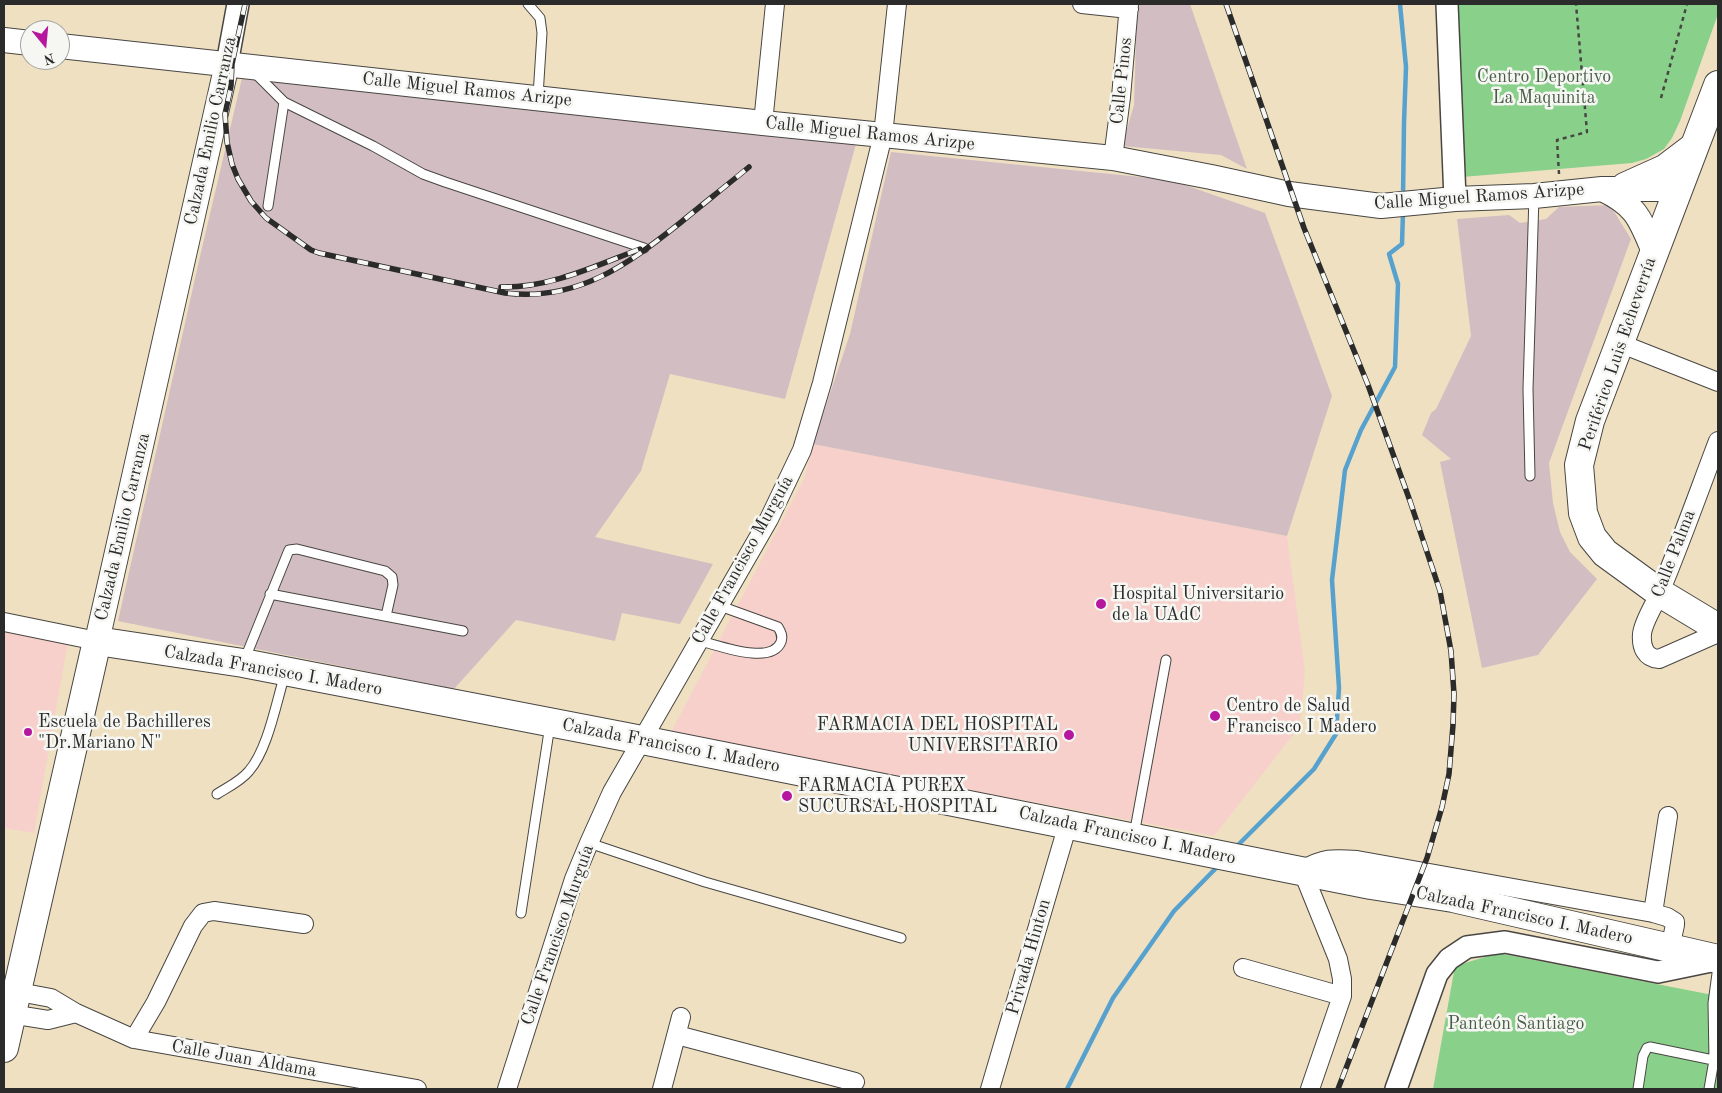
<!DOCTYPE html>
<html>
<head>
<meta charset="utf-8">
<style>
  body { margin:0 }
  #map { position:relative; width:1722px; height:1093px; overflow:hidden; background:#efe0c1; font-family:"Old Standard TT",serif }
  canvas { display:block }
  .frame { position:absolute; inset:0; border:5px solid #2b2b2b; pointer-events:none }
  .north { position:absolute; left:20px; top:20px; width:50px; height:50px; box-sizing:border-box; background:#f6f6f2; border:1px solid #a5a5a2; border-radius:50%; rotate:163deg; font-size:14px; font-weight:700; line-height:20px; text-align:center; color:#2b2b2b }
  .north::after { content:''; display:block; margin:auto; width:18px; height:22px; background:#b5179e; clip-path:polygon(50% 0,100% 100%,50% 72%,0 100%) }
</style>
</head>
<body>
<div id="map">
<canvas width="1722" height="1093"></canvas>
<div class="frame"></div>
<div class="north">N</div>
</div>
<script>
const g = document.querySelector('canvas').getContext('2d');
g.lineJoin = 'round';
function fill(path, color) { g.fillStyle = color; g.fill(path, 'evenodd'); }
function stroke(path, color, width, dash) { g.strokeStyle = color; g.lineWidth = width; g.lineCap = dash ? 'butt' : 'round'; g.setLineDash(dash || []); g.stroke(path); }
function drawText(font, color, halo, rows, align = 'center') {
  g.font = font + ' "Old Standard TT",serif'; g.lineWidth = 5; g.setLineDash([]); g.textBaseline = 'middle'; g.strokeStyle = halo; g.fillStyle = color; for (const [text, x, y, turn = 0] of rows) {
    g.save(); g.translate(x, y); g.rotate((+turn || 0) * Math.PI / 180); g.textAlign = isNaN(turn) ? turn : align; if (halo) g.strokeText(text, 0, 0); g.fillText(text, 0, 0); g.restore();
  }
}
const built = new Path2D(`
  M 813,444 L 1287,536 L 1305,672 L 1300,726 L 1214,836 L 670,734 L 804,479 Z
  M 4,625 L 69,636 L 34,833 L 4,828 Z`);
const industrial = new Path2D(`
  M 1137,4 L 1190,4 L 1247,169 L 1221,155 L 1122,146 L 1134,105 Z
  M 242,78 L 856,144 L 785,399 L 670,374 L 641,471 L 595,537 L 713,564 L 680,624 L 622,613 L 615,641 L 516,620 L 454,689 L 118,621 L 201,252 Z
  M 891,152 L 1171,180 L 1265,213 L 1332,396 L 1287,536 L 813,444 L 850,334 Z
  M 1610,205 L 1631,239 L 1549,463 L 1553,503 L 1560,532 L 1570,552 L 1597,579 L 1538,655 L 1482,668 L 1440,462 L 1451,459 L 1422,435 L 1431,413 L 1436,409 L 1471,336 L 1457,219 L 1509,215 L 1520,223 L 1546,219 L 1559,207 Z`);
const green = new Path2D(`
  M 1458,4 L 1718,4 L 1718,14 L 1680,121 L 1672,138 L 1664,149 L 1646,159 L 1632,163 L 1462,177 Z
  M 1498,953 L 1718,996 L 1718,1089 L 1433,1089 L 1455,966 Z`);
const stream = new Path2D(`
  M 1400,4 L 1406,67 L 1404,123 L 1403,197
  M 1236,847 L 1314,769 L 1336,734 L 1339,688 L 1332,580 L 1345,470 L 1361,430 L 1395,367 L 1398,284 L 1389,254 L 1402,244 L 1403,212
  M 1067,1089 L 1113,998 L 1174,911 L 1220,864`);
const path = new Path2D(`
  M 1661,98 L 1687,4
  M 1559,174 L 1557,140 L 1587,132 L 1576,4`);
const service = new Path2D(`
  M 528,4 L 540,18 L 542,33 L 538,96
  M 254,72 L 284,102 L 373,146 L 423,174 L 445,182 L 644,248
  M 268,206 L 284,102
  M 1530,476 L 1528,389 L 1534,196
  M 270,594 L 463,631
  M 700,641 C 718,645 771,666 781,642 C 783,636 781,632 778,627 L 720,606
  M 244,661 L 289,550 L 297,549 L 385,571 L 392,577 L 393,585 L 386,616
  M 217,794 C 228,787 241,781 249,771 C 268,749 276,703 285,674
  M 1134,835 L 1166,660
  M 589,843 L 705,882 L 901,938
  M 521,913 L 550,725
  M 1638,1089 L 1643,1056 L 1647,1048 L 1650,1047 L 1718,1061
  M 1709,1089 L 1714,1060 L 1713,1003 L 1718,966`);
const minor = new Path2D(`
  M 1082,4 L 1129,9
  M 763,123 L 775,4
  M 1113,158 L 1121,97 L 1129,4
  M 1619,343 L 1718,382
  M 1718,441 C 1699,491 1681,542 1660,592 C 1655,604 1643,622 1642,634 C 1641,647 1645,658 1659,659 L 1718,633
  M 4,622 L 97,641
  M 1653,913 L 1668,816
  M 1243,968 L 1342,996
  M 8,990 L 51,998 L 76,1013 L 134,1039 L 417,1089
  M 4,1013 L 48,1020 L 76,1013
  M 677,1035 L 855,1082
  M 134,1039 L 156,1002 L 193,926 L 203,913 L 214,911 L 304,924
  M 507,1089 L 574,879 L 589,843 L 612,792 L 642,740 L 769,519 L 802,450 L 822,383 L 883,135 L 897,4
  M 662,1089 L 681,1017
  M 990,1089 L 1068,824
  M 1310,1089 L 1342,996 L 1342,979 L 1338,959 L 1302,870 C 1324,858 1332,858 1357,860 L 1653,913 L 1667,917 L 1675,922 L 1675,925 L 1670,948`);
const tertiary = new Path2D(`
  M 1447,4 L 1455,199
  M 227,64 L 238,4
  M 1396,1089 L 1437,974 L 1449,959 L 1467,947 L 1505,942 L 1658,972 L 1716,960`);
const secondary = new Path2D(`
  M 4,40 L 30,43
  M 60,46 L 763,123 L 1113,158 L 1211,177 L 1289,194 L 1381,206 L 1455,199 L 1534,196 L 1602,189 L 1678,189
  M 1624,185 L 1664,167 L 1697,142
  M 1602,189 C 1636,205 1640,218 1654,252
  M 97,641 L 227,64`);
const primary = new Path2D(`
  M 1718,85 L 1590,421 L 1579,465 L 1583,513 L 1592,537 L 1605,553 L 1660,593 L 1718,628
  M 4,1048 L 97,641 L 243,663 L 642,740 L 1371,885 L 1453,898 L 1718,959`);
const rail = new Path2D(`
  M 245,4 L 232,64 L 231,86 L 225,114 L 227,142 L 232,164 L 238,179 L 251,201 L 266,218 L 311,250 L 319,253 L 505,293 C 577,302 627,265 680,223 C 703,204 726,186 749,167
  M 1226,4 L 1304,228 L 1368,385 L 1410,501 L 1440,591 L 1451,651 L 1454,694 L 1453,725 L 1449,774 L 1442,807 L 1427,858 L 1338,1089
  M 501,287 C 550,288 595,266 640,249`);
const markers = [
  [1101,604,6,"#b5179e"],
  [1215,716,6,"#b5179e"],
  [28,732,5,"#b5179e"],
  [1069,735,6,"#b5179e"],
  [787,796,6,"#b5179e"]
];
const parkNames = [
  ["Centro Deportivo",1544,77],
  ["La Maquinita",1544,98],
  ["Panteón Santiago",1516,1024]
];
const streetNames = [
  ["Calle Pinos",1122,81,-84],
  ["Calle Miguel Ramos Arizpe",467,90,6],
  ["Calzada Emilio Carranza",211,131,-78],
  ["Calle Miguel Ramos Arizpe",870,134,6],
  ["Calle Miguel Ramos Arizpe",1479,197,-4],
  ["Periférico Luis Echeverría",1618,354,-71],
  ["Calzada Emilio Carranza",123,527,-77],
  ["Calle Palma",1674,554,-69],
  ["Calle Francisco Murguía",743,560,-61],
  ["Calzada Francisco I. Madero",273,671,10],
  ["Calzada Francisco I. Madero",671,746,11],
  ["Calzada Francisco I. Madero",1127,836,12],
  ["Calzada Francisco I. Madero",1524,916,12],
  ["Calle Francisco Murguía",558,935,-71],
  ["Privada Hinton",1029,957,-74],
  ["Calle Juan Aldama",244,1059,10]
];
const poiNames = [
  ["Hospital Universitario",1112,594],
  ["de la UAdC",1112,615],
  ["Centro de Salud",1226,706],
  ["Francisco I Madero",1226,727],
  ["Escuela de Bachilleres",38,722],
  ["\"Dr.Mariano N\"",38,743],
  ["FARMACIA DEL HOSPITAL",1058,725,"right"],
  ["UNIVERSITARIO",1058,746,"right"],
  ["FARMACIA PUREX",798,786],
  ["SUCURSAL HOSPITAL",798,807]
];
fill(built, '#f7d0cb');
fill(industrial, '#d2bec2');
fill(green, '#89d08b');
stroke(stream, '#57a1cf', 4.5);
stroke(service, '#484642', 11);
stroke(minor, '#484642', 20);
stroke(tertiary, '#484642', 24);
stroke(secondary, '#484642', 26);
stroke(primary, '#484642', 30);
stroke(path, '#484642', 2.5, [4, 4]);
stroke(service, '#fff', 9);
stroke(minor, '#fff', 18);
stroke(tertiary, '#fff', 21);
stroke(secondary, '#fff', 24);
stroke(primary, '#fff', 28);
stroke(rail, '#2b2b2b', 5.5);
stroke(rail, '#f6f6f2', 4, [11]);
for (const [x, y, r, color] of markers) { const dot = new Path2D(); dot.arc(x, y, r, 0, 2 * Math.PI); g.fillStyle = color; g.fill(dot); stroke(dot, '#f6f6f2', 2); }
drawText('18px', '#475d48', '#f6f6f2', parkNames);
drawText('18px', '#2b2b2b', '#f6f6f2', streetNames);
drawText('18px', '#2b2b2b', '#f6f6f2', poiNames, 'left');
</script>
</body>
</html>
